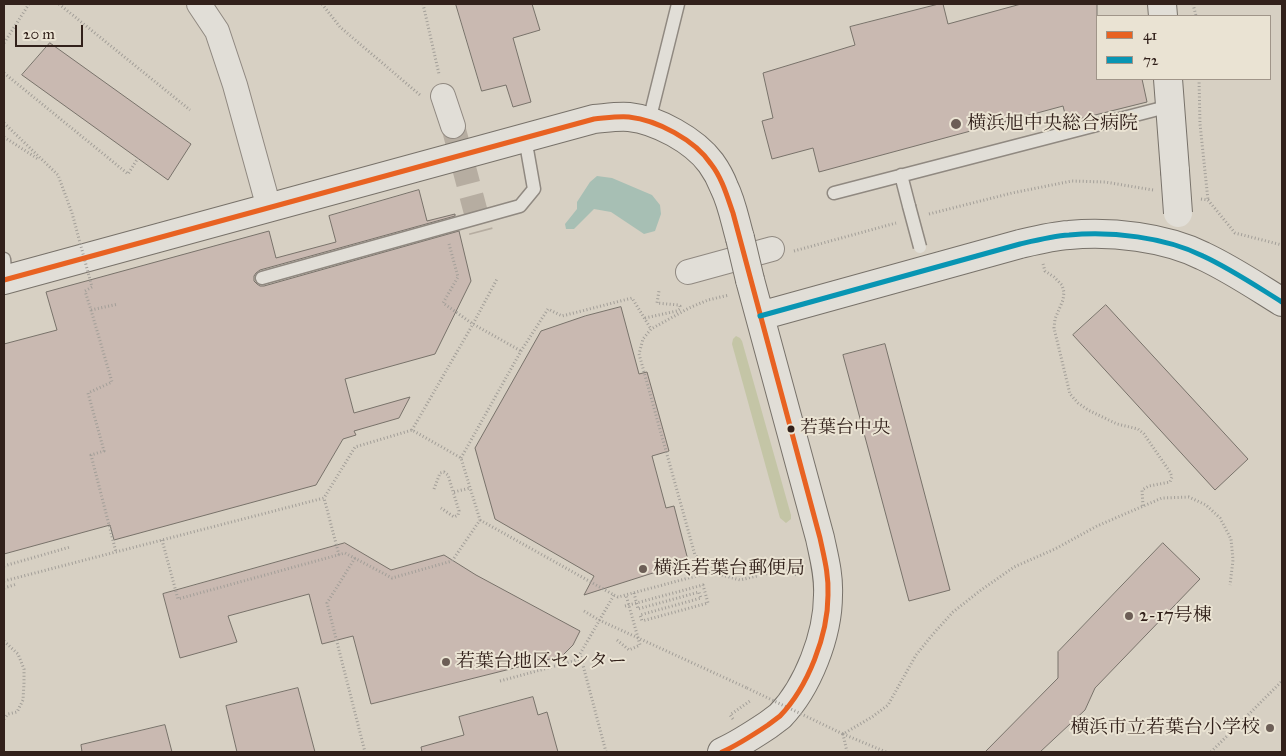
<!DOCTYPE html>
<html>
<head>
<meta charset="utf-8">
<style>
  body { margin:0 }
  #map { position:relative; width:1286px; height:756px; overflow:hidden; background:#d7d0c3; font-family:"IM FELL Great Primer",serif }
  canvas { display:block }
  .frame { position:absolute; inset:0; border:5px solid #32211b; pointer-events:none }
  .legend { position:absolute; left:1096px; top:15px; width:175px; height:65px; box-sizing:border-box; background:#eae3d3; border:1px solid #a09589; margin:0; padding:6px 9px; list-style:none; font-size:15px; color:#32211b }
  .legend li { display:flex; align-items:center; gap:10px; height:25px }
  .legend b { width:25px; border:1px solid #a09589 }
  .scale { position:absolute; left:15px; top:25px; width:68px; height:22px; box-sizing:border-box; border:2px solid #32211b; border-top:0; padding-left:6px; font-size:15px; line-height:18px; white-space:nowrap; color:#32211b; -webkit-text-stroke:4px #eae3d3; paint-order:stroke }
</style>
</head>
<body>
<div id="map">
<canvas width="1286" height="756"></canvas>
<div class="frame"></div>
<ul class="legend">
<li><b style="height:6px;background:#e86222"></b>41</li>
<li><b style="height:6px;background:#0895b3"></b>72</li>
</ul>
<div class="scale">20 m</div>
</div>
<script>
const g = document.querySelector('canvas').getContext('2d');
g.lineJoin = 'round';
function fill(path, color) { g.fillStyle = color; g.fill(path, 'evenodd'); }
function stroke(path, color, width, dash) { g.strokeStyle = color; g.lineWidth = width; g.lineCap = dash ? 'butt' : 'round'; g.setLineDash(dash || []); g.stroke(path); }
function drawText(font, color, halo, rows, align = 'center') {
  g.font = font + ' "IM FELL Great Primer","Noto Serif JP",serif'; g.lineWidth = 4; g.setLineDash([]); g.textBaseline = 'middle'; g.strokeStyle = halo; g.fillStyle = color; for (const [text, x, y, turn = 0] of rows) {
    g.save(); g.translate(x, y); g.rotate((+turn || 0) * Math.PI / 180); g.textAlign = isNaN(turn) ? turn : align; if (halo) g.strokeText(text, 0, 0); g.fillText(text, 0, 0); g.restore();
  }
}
const green = new Path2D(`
  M 736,336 L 740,338 L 742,341 L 791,515 L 791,519 L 786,523 L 780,518 L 732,344 L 733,339 Z`);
const water = new Path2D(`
  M 597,176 L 612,178 L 652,195 L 660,205 L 661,214 L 655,231 L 644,234 L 611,212 L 594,209 L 574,229 L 566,229 L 565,224 L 577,209 L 577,202 L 590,182 Z`);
const building = new Path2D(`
  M 456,4 L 532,4 L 540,30 L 513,38 L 531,102 L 513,107 L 506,85 L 482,91 Z
  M 939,4 L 943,4 L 948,24 L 1021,4 L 1097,4 L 1097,79 L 1142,79 L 1147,102 L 1067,122 L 1063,106 L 819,172 L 813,148 L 772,159 L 762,121 L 773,118 L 763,73 L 855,45 L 850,27 Z
  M 50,43 L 191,144 L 168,180 L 22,75 Z
  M 419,190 L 427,221 L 455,214 L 455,216 L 260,270 L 256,273 L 254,276 L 254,281 L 257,284 L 260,286 L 264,286 L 459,231 L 471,281 L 435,354 L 345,379 L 354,413 L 410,397 L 399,418 L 354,431 L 356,435 L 343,439 L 316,485 L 114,540 L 110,525 L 4,554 L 4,344 L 57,330 L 46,292 L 269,231 L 276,258 L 336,242 L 329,216 Z
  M 1106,305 L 1248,459 L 1215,490 L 1073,335 Z
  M 621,307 L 639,374 L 647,372 L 669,451 L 652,456 L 666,508 L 674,506 L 689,564 L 656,572 L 584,595 L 594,576 L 495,519 L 475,448 L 541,331 L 585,316 Z
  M 885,344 L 950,590 L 909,601 L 843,355 Z
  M 345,543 L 391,570 L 444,555 L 476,575 L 580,631 L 573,645 L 562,656 L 371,704 L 353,636 L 322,644 L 309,594 L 228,616 L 237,642 L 180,658 L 163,594 Z
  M 1163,543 L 1200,579 L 1095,688 L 1085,710 L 1040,752 L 985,752 L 1058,678 L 1058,652 Z
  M 298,688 L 315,752 L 237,752 L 226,706 Z
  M 533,697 L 538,715 L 547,712 L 558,752 L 422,752 L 421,747 L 464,735 L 459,717 Z
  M 165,725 L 172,752 L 82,752 L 81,745 Z`);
const streetTunnel = new Path2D(`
  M 453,126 L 481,232`);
const path = new Path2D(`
  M 59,4 L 190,110
  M 322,4 L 340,27 L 420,95
  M 423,4 L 439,74
  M 1193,4 L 1196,16
  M 4,43 L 29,4
  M 4,73 L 128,174 L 138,158
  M 1199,79 L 1200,124 L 1208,200
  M 4,123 L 58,175 L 72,213
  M 4,137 L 38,159
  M 1201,199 L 1208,200 L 1235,233 L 1282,245
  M 929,214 L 1012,193 L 1072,181 L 1105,182 L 1153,190
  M 449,244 L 458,277 L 443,303 L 473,324 L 521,351
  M 794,251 L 896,223
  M 1043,264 L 1045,271 L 1054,277 L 1062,285 L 1064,292 L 1063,300 L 1055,319 L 1054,328 L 1070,394 L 1078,403 L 1088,410 L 1117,424 L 1138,429 L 1144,434 L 1170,472 L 1172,477 L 1170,482 L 1149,486 L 1142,490 L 1143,506
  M 92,287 L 85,291 L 91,310 L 118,304
  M 91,310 L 112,382 L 88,393 L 104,451 L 91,455 L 116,552
  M 645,318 L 677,311 L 680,309 L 680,306 L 678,305 L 657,303 L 659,291
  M 412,430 L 473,324 L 497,279
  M 461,458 L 521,351 L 548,309 L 562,316 L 632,298 L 651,329
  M 434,489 L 440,473 L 444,472 L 448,475 L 459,511 L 458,515 L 454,517 L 441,508
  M 454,492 L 470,488
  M 480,520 L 614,595 L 580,654 L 606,752
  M 162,540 L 178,599 L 345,553 L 392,578 L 452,561 L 480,520 L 461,458 L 412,430 L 355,447 L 324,498
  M 355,558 L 327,603 L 365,752
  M 4,566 L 70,547
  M 711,572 L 695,555 L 639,354 L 643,339 L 651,329 L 689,308 L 708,300 L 729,295
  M 4,581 L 324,498 L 339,555
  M 4,588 L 17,584
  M 614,595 L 618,597 L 711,572 L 740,580 L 786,569 L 798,576
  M 625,606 L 703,585 L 708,603 L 642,621
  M 584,611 L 599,620 L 747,688
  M 4,641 L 18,654 L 24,669 L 24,683 L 23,700 L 17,712 L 8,714 L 4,719
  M 500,681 L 581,659
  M 733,719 L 730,715 L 750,701
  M 843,734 L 886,752
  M 4,748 L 6,748
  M 847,752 L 843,734 L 872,717 L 888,705 L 916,655 L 933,634 L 953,612 L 981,590 L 1014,567 L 1055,549 L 1097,526 L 1162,498 L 1189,497 L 1206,505 L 1220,518 L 1231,539 L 1233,560 L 1230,585
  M 1211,752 L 1282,681`);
const lane = new Path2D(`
  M 649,121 L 678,4
  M 901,175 L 909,206
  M 834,193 L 1170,106
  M 4,259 L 6,279
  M 262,278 L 520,206 L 534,189 L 525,138`);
const street = new Path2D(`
  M 199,4 L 217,31 L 235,85 L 269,208
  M 443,96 L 453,126
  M 688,272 L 772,249`);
const secondary = new Path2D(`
  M 1162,4 L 1163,16
  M 1168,79 L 1175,171
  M 4,280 L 594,119 C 606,118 618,116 629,117 C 657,120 694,140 711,163 C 716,170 721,179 724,187 C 732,203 735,221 740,238
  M 760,316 L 1020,244 C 1037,240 1053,236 1069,235 C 1111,231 1165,237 1203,256 C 1231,269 1256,286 1282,302
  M 722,752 C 738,745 753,735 768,725 C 772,722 776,719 780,716 C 808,687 828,635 828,595 C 829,575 824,557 820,538 L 750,280`);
const pathBridge = new Path2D(`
  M 72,213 L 92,287
  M 634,593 L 638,609 L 699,592 L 701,598 L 640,615 L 642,621
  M 617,640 L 629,650 L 640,645 L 626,595
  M 747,688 L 843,734`);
const laneBridge = new Path2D(`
  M 909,206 L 920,247`);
const secondaryBridge = new Path2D(`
  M 1175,171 L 1178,213
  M 740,238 L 750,280`);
const bus1 = new Path2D(`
  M 4,280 L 594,119 C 606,118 618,116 629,117 C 657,120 695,140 711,164 C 722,178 727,196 733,213 L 820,538 C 824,557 829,575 828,595 C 828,635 808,687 780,716 C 776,719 772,722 768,725 C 753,735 738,745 722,752`);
const bus2 = new Path2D(`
  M 760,316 L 1020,244 C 1037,240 1053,236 1069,235 C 1111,231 1165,237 1203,256 C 1231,269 1256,286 1282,302`);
const markers = [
  [956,124,6,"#6c5e56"],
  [791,429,4.5,"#32211b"],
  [643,569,5,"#6c5e56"],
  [1129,616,5,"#6c5e56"],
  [446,662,5,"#6c5e56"],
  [1270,728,5,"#6c5e56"]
];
const busNames = [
  ["若葉台中央",800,429]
];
const poiNames = [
  ["横浜旭中央総合病院",967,124],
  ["横浜若葉台郵便局",653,569],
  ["2-17号棟",1139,616],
  ["若葉台地区センター",456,662],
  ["横浜市立若葉台小学校",1260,728,"right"]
];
fill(green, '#c4c5a6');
fill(water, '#a7bfb4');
fill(building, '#c9b9b1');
stroke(building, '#78726a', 1);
stroke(streetTunnel, '#b6ada1', 24, [24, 12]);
stroke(lane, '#908981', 15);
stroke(street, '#908981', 26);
stroke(secondary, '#78726a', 30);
stroke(path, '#a29e98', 3, [1, 2.5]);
stroke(lane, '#e1ded7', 12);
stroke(street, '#e1ded7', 24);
stroke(secondary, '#e1ded7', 28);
stroke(laneBridge, '#908981', 15, []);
stroke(secondaryBridge, '#78726a', 30, []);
stroke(pathBridge, '#a29e98', 3, [1, 2.5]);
stroke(laneBridge, '#e1ded7', 12);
stroke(secondaryBridge, '#e1ded7', 28);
stroke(bus1, '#e86222', 5);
stroke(bus2, '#0895b3', 5);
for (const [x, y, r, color] of markers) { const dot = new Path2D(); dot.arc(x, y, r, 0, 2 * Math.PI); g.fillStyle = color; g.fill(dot); stroke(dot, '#eae3d3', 2); }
drawText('18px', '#32211b', '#eae3d3', busNames, 'left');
drawText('19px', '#32211b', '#eae3d3', poiNames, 'left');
</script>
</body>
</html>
